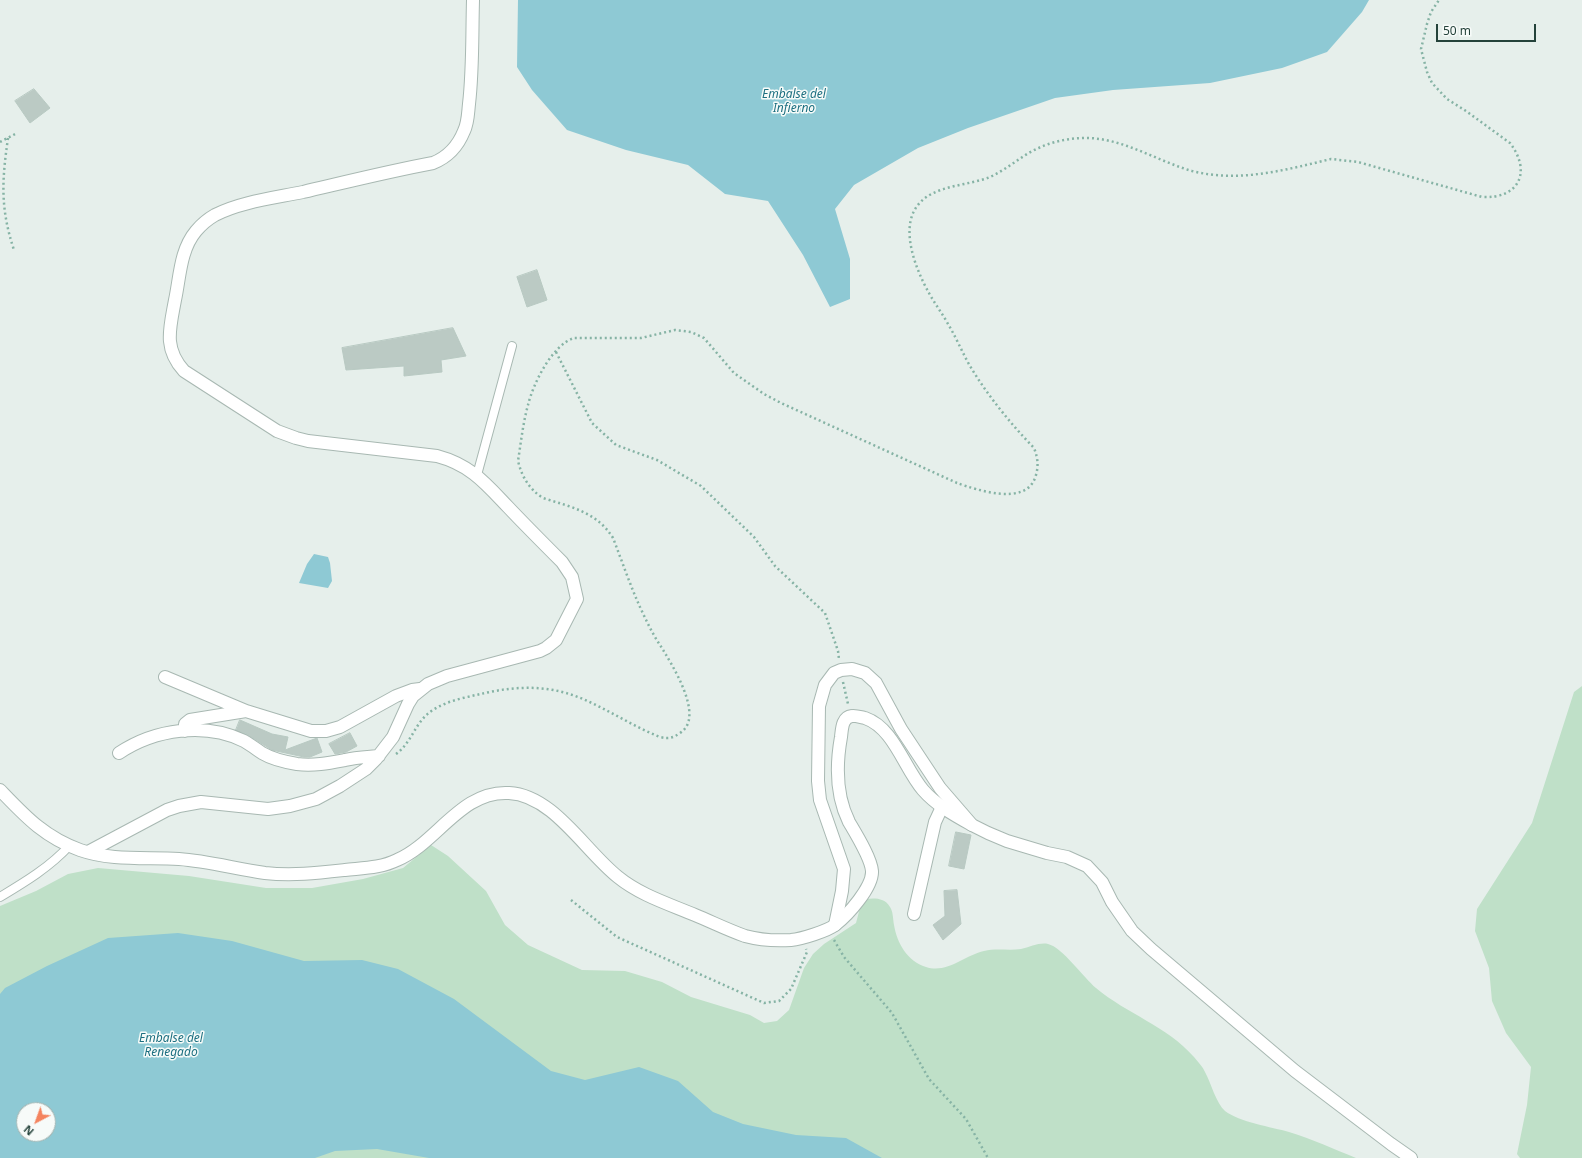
<!DOCTYPE html>
<html>
<head>
<meta charset="utf-8">
<style>
  body { margin:0 }
  #map { position:relative; width:1582px; height:1158px; overflow:hidden; background:#e6efeb; font-family:"Noto Sans",sans-serif }
  canvas { display:block }
  .north { position:absolute; left:16px; top:1102px; width:40px; height:40px; box-sizing:border-box; background:#f7fbf9; border:1px solid #a3b1ad; border-radius:50%; rotate:221deg; font-size:11px; font-weight:700; line-height:16px; text-align:center; color:#24423a }
  .north::after { content:''; display:block; margin:auto; width:14px; height:18px; background:#f4845f; clip-path:polygon(50% 0,100% 100%,50% 72%,0 100%) }
  .scale { position:absolute; left:1436px; top:24px; width:100px; height:18px; box-sizing:border-box; border:2px solid #24423a; border-top:0; padding-left:5px; font-size:12px; line-height:14px; white-space:nowrap; color:#24423a; -webkit-text-stroke:3px #f7fbf9; paint-order:stroke }
</style>
</head>
<body>
<div id="map">
<canvas width="1582" height="1158"></canvas>
<div class="north">N</div>
<div class="scale">50 m</div>
</div>
<script>
const g = document.querySelector('canvas').getContext('2d');
g.lineJoin = 'round';
function fill(path, color) { g.fillStyle = color; g.fill(path, 'evenodd'); }
function stroke(path, color, width, dash) { g.strokeStyle = color; g.lineWidth = width; g.lineCap = dash ? 'butt' : 'round'; g.setLineDash(dash || []); g.stroke(path); }
function drawText(font, color, halo, rows, align = 'center') {
  g.font = font + ' "Noto Sans",sans-serif'; g.lineWidth = 3; g.setLineDash([]); g.textBaseline = 'middle'; g.strokeStyle = halo; g.fillStyle = color; for (const [text, x, y, turn = 0] of rows) {
    g.save(); g.translate(x, y); g.rotate((+turn || 0) * Math.PI / 180); g.textAlign = isNaN(turn) ? turn : align; if (halo) g.strokeText(text, 0, 0); g.fillText(text, 0, 0); g.restore();
  }
}
const green = new Path2D(`
  M 1582,686 L 1582,1158 L 1520,1158 L 1517,1154 L 1527,1105 L 1531,1067 L 1506,1033 L 1492,1001 L 1489,968 L 1475,931 L 1477,909 L 1532,823 L 1574,692 Z
  M 431,845 L 448,856 L 486,891 L 505,925 L 528,945 L 582,970 L 625,971 L 662,982 L 691,997 L 750,1015 L 764,1023 L 777,1021 L 789,1010 L 804,968 L 813,954 L 824,944 L 856,923 L 861,904 L 866,899 C 875,898 885,898 890,907 C 893,911 893,919 894,925 C 897,943 907,961 926,967 C 947,974 965,955 984,951 C 996,948 1009,951 1021,949 C 1030,947 1040,942 1048,944 C 1062,947 1084,978 1096,988 C 1127,1014 1167,1026 1194,1057 C 1198,1062 1203,1067 1205,1072 C 1211,1083 1216,1103 1225,1111 C 1239,1122 1272,1127 1289,1132 C 1312,1139 1334,1149 1356,1158 L 0,1158 L 0,906 L 36,891 L 68,874 L 98,868 L 189,876 L 266,888 L 312,888 L 363,879 L 403,868 ZM 24,1110 L 48,1110 L 48,1134 L 24,1134 Z`);
const water = new Path2D(`
  M 518,0 L 1369,0 L 1362,12 L 1327,52 L 1282,68 L 1210,83 L 1113,90 L 1055,98 L 968,128 L 918,148 L 854,185 L 835,209 L 850,259 L 850,299 L 830,307 L 803,255 L 768,201 L 725,194 L 688,165 L 626,150 L 567,130 L 532,90 L 517,67 Z
  M 314,554 L 328,557 L 330,563 L 332,581 L 328,588 L 299,583 L 307,564 Z
  M 178,933 L 232,941 L 304,961 L 362,960 L 398,969 L 454,999 L 551,1071 L 585,1080 L 639,1067 L 678,1081 L 713,1112 L 743,1124 L 796,1135 L 846,1138 L 882,1158 L 429,1158 L 377,1149 L 335,1151 L 315,1158 L 0,1158 L 0,994 L 5,988 L 47,966 L 108,938 ZM 24,1110 L 48,1110 L 48,1134 L 24,1134 Z`);
const building = new Path2D(`
  M 34,89 L 50,108 L 30,123 L 15,101 Z
  M 537,270 L 547,300 L 527,307 L 517,277 Z
  M 453,328 L 466,356 L 441,360 L 442,372 L 404,376 L 404,366 L 346,370 L 342,348 Z
  M 240,720 L 272,734 L 288,737 L 285,750 L 317,738 L 322,752 L 310,757 L 304,757 L 272,750 L 248,735 L 236,730 Z
  M 350,733 L 357,746 L 346,752 L 335,754 L 329,744 Z
  M 956,832 L 971,835 L 964,869 L 949,866 Z
  M 957,890 L 961,924 L 943,940 L 933,925 L 945,916 L 944,891 Z`);
const path = new Path2D(`
  M 8,138 C 2,180 0,208 14,250
  M 0,142 L 17,133
  M 556,352 L 592,423 L 616,445 L 657,460 L 701,486 L 754,537 L 775,566 L 825,613 L 838,651 L 839,659
  M 843,682 L 848,704
  M 396,754 C 412,743 415,721 433,710 C 448,700 468,697 485,693 C 517,686 547,685 578,697 C 606,708 632,726 660,737 C 669,739 673,738 680,733 C 706,717 671,663 660,645 C 652,633 646,620 640,607 C 630,585 622,561 613,538 C 597,512 571,507 543,498 C 529,489 522,477 518,461 C 521,442 523,423 528,405 C 533,384 552,345 574,338 L 641,338 L 675,330 L 691,332 L 704,338 L 734,373 L 764,394 L 781,403 L 957,483 C 977,490 1025,506 1035,478 C 1039,467 1038,458 1034,448 C 1010,423 988,396 970,366 C 962,352 956,337 948,324 C 942,313 935,304 929,293 C 916,270 899,228 918,205 C 933,185 968,186 990,177 C 1003,171 1013,163 1024,156 C 1042,144 1064,138 1086,138 C 1123,138 1157,161 1192,171 C 1239,183 1285,170 1331,159 L 1358,162 L 1482,197 C 1519,199 1532,172 1510,143 L 1466,111 L 1447,99 L 1432,83 L 1427,72 L 1421,49 L 1427,24 L 1431,12 L 1439,0
  M 571,900 L 617,937 L 764,1003 L 779,1001 L 791,989 L 807,952 L 806,949
  M 834,940 L 844,957 L 892,1013 L 929,1079 L 966,1119 L 988,1158`);
const service = new Path2D(`
  M 477,475 L 512,346
  M 0,897 C 25,882 50,867 70,845`);
const minor = new Path2D(`
  M 165,677 L 246,711 L 311,731 L 326,731 L 340,727 L 396,696 L 412,690 L 420,689
  M 185,731 L 185,724 L 190,720 L 246,711
  M 119,753 C 155,729 205,722 244,741 C 251,745 256,749 262,753 C 272,759 285,762 297,764 C 314,766 329,763 345,760 C 356,757 368,757 379,756
  M 88,852 L 167,810 L 179,806 L 201,802 L 268,809 L 290,806 L 316,799 L 340,786 L 366,769 L 376,759 L 393,737 L 408,704 L 413,696 L 428,684 L 447,676 L 540,651 L 546,648 L 556,640 L 577,599 L 572,577 L 562,562 C 544,544 526,526 508,507 C 486,484 471,465 437,456 L 308,441 L 296,438 L 277,431 L 184,371 C 163,348 170,328 175,300 C 180,277 180,250 196,231 C 201,225 208,219 215,215 C 240,202 274,198 303,192 C 346,182 390,171 433,163 C 448,157 458,146 464,131 C 468,123 468,113 469,104 C 473,70 472,35 473,0
  M 914,914 L 935,822 L 942,807
  M 835,925 L 842,891 L 844,869 L 820,800 L 818,781 L 819,706 L 825,685 L 834,673 L 841,670 L 852,669 L 865,673 L 876,683 L 901,729 L 940,788 L 972,825 L 988,833 L 1007,841 L 1047,853 L 1067,857 L 1087,866 L 1102,882 L 1112,902 L 1132,931 L 1151,949 L 1295,1071 L 1391,1144 L 1411,1158`);
const tertiary = new Path2D(`
  M 0,790 C 25,816 44,837 80,850 C 111,861 147,857 179,859 C 208,861 236,869 265,873 C 292,876 318,873 345,870 C 363,868 381,868 397,860 C 437,843 461,790 509,793 C 553,795 585,851 618,877 C 640,895 669,904 695,915 C 712,922 728,930 745,936 C 760,940 776,941 791,940 C 802,939 827,931 835,925 C 848,915 873,887 872,871 C 871,858 856,834 849,822 C 836,796 836,765 841,737 C 842,729 842,717 852,716 C 854,715 864,718 865,718 C 894,728 904,768 923,790 C 936,805 954,815 972,825`);
const waterNames = [
  ["Embalse del",794,95],
  ["Infierno",794,109],
  ["Embalse del",171,1039],
  ["Renegado",171,1053]
];
fill(green, '#bfe0c8');
fill(water, '#8ec9d4');
fill(building, '#bbcac4');
stroke(building, '#b8c9c2', 1);
stroke(service, '#a8b8b2', 10);
stroke(minor, '#a8b8b2', 14);
stroke(tertiary, '#a8b8b2', 14);
stroke(path, '#86b3a5', 2.5, [2, 3]);
stroke(service, '#fff', 8);
stroke(minor, '#fff', 12);
stroke(tertiary, '#fff', 12);
drawText('italic 12px', '#1c6f80', '#f7fbf9', waterNames);
</script>
</body>
</html>
